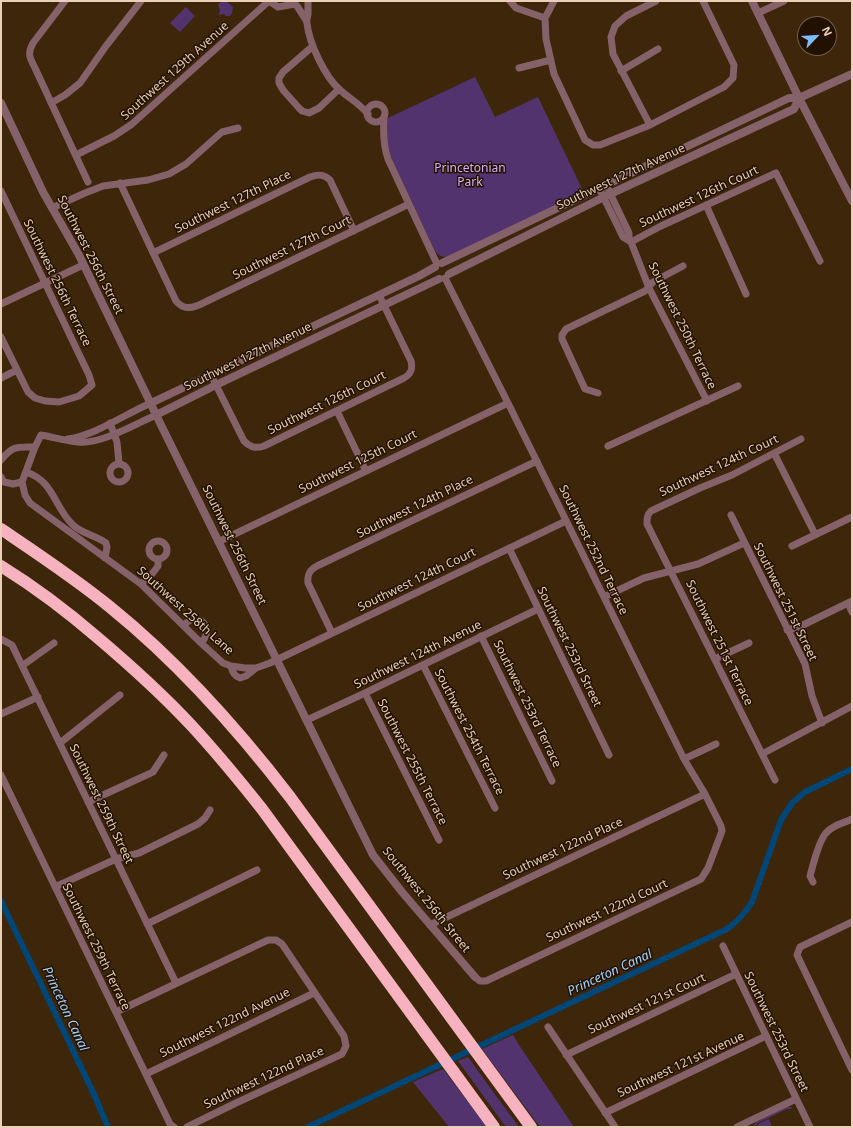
<!DOCTYPE html>
<html>
<head>
<meta charset="utf-8">
<style>
  body { margin:0 }
  #map { position:relative; width:853px; height:1128px; overflow:hidden; background:#3e260a; font-family:"Noto Sans",sans-serif }
  canvas { display:block }
  .frame { position:absolute; inset:0; border:2px solid #ead0b6; pointer-events:none }
  .north { position:absolute; left:797px; top:16px; width:40px; height:40px; box-sizing:border-box; background:#221000; border:1px solid #725d49; border-radius:50%; rotate:65deg; font-size:11px; font-weight:700; line-height:16px; text-align:center; color:#ead0b6 }
  .north::after { content:''; display:block; margin:auto; width:14px; height:18px; background:#7cbef9; clip-path:polygon(50% 0,100% 100%,50% 72%,0 100%) }
</style>
</head>
<body>
<div id="map">
<canvas width="853" height="1128"></canvas>
<div class="frame"></div>
<div class="north">N</div>
</div>
<script>
const g = document.querySelector('canvas').getContext('2d');
g.lineJoin = 'round';
function fill(path, color) { g.fillStyle = color; g.fill(path, 'evenodd'); }
function stroke(path, color, width, dash) { g.strokeStyle = color; g.lineWidth = width; g.lineCap = dash ? 'butt' : 'round'; g.setLineDash(dash || []); g.stroke(path); }
function drawText(font, color, halo, rows, align = 'center') {
  g.font = font + ' "Noto Sans",sans-serif'; g.lineWidth = 3; g.setLineDash([]); g.textBaseline = 'middle'; g.strokeStyle = halo; g.fillStyle = color; for (const [text, x, y, turn = 0] of rows) {
    g.save(); g.translate(x, y); g.rotate((+turn || 0) * Math.PI / 180); g.textAlign = isNaN(turn) ? turn : align; if (halo) g.strokeText(text, 0, 0); g.fillText(text, 0, 0); g.restore();
  }
}
const green = new Path2D(`
  M 223,1 L 226,1 L 233,7 L 232,13 L 230,16 L 226,16 L 224,14 L 220,15 L 219,14 L 220,11 L 218,4 Z
  M 186,7 L 195,16 L 180,32 L 170,23 Z
  M 475,77 L 495,117 L 538,97 L 584,193 L 446,257 C 439,257 436,253 433,247 L 395,166 L 390,154 L 386,138 L 387,120 L 388,118 Z
  M 513,1035 L 519,1045 L 574,1127 L 540,1127 L 482,1049 Z
  M 468,1057 L 491,1089 L 519,1127 L 506,1127 L 458,1061 Z
  M 443,1069 L 487,1127 L 449,1127 L 413,1082 Z
  M 787,1107 L 792,1107 L 791,1109 L 787,1109 L 758,1123 L 754,1127 L 753,1127 L 756,1122 Z
  M 769,1119 L 772,1127 L 756,1127 L 760,1123 Z`);
const canal = new Path2D(`
  M 1,901 L 93,1092 L 108,1127
  M 308,1127 L 727,929 C 737,922 745,913 752,902 L 781,820 L 792,803 L 805,792 L 852,769`);
const minor = new Path2D(`
  M 65,1 L 33,43 C 27,54 30,58 35,68 L 88,182
  M 308,1 C 308,5 308,9 308,14 C 308,17 306,19 307,23 C 309,43 325,77 340,90 C 350,99 359,103 368,114
  M 510,1 L 516,8 L 545,18
  M 554,1 L 545,18 L 546,39 L 554,74 L 585,140 L 593,145 L 600,145 L 650,125 L 724,87 L 733,78 L 734,65 L 703,1
  M 297,6 L 306,20
  M 758,13 L 784,1
  M 313,46 L 283,72 L 279,78 L 279,83 L 283,90 L 299,108 L 302,111 L 309,113 L 319,108 L 339,89
  M 519,68 L 551,60
  M 621,71 L 658,49
  M 51,103 L 65,95 L 80,83 L 106,46 L 141,1
  M367 113a9 9 0 1 1 18 0a9 9 0 1 1-18 0Z
  M 384,117 C 383,132 383,145 388,159 L 437,264
  M 650,125 L 613,54 L 611,37 L 615,26 L 626,16 L 656,1
  M 76,155 L 114,136 L 132,124 L 269,1 L 278,7 L 295,4
  M 120,183 L 176,301 C 183,309 189,309 199,305 L 409,204
  M 608,189 L 629,233 L 629,240
  M 1,191 L 89,375 L 92,385 L 79,396 L 59,402 L 45,401 L 35,398 L 28,392 L 1,337
  M 601,192 L 623,237 L 631,242 L 649,288 L 707,401
  M 706,205 L 746,294
  M 52,208 L 85,193 L 103,186 L 148,180 L 169,174 L 186,164 L 222,132 L 238,128
  M 631,242 L 661,226 L 776,173 L 820,261
  M 153,253 L 310,177 C 318,174 324,174 330,180 L 354,231
  M 445,278 L 508,403 L 684,759 L 705,794 L 721,826 L 722,831 L 708,868 L 701,879 L 486,981 L 480,981 L 475,977
  M 1,304 L 83,265
  M 211,375 L 244,441 C 250,447 255,449 264,446 L 404,378 C 411,374 413,369 411,361 L 379,295
  M 1,378 L 17,370
  M 598,393 L 585,389 L 562,339 L 562,335 L 566,329 L 645,291 L 653,282 L 683,266
  M 337,411 L 366,471
  M 110,423 L 117,442 L 119,463
  M 68,439 C 96,435 125,414 151,403
  M 608,446 L 738,386
  M 774,453 L 815,534
  M 1,460 C 13,445 17,447 35,447
  M110 473a9 9 0 1 1 18 0a9 9 0 1 1-18 0Z
  M 26,472 C 54,481 54,507 73,525 C 82,534 96,535 106,543 L 107,547 L 105,558
  M 1,477 L 4,482 L 13,484 L 22,482
  M 22,482 L 25,495 L 30,503 L 141,584 L 201,643 L 223,663 L 231,666 L 245,668 L 256,668 L 270,663 L 566,521
  M 22,482 L 35,447 L 41,435 C 53,437 65,441 78,442 C 100,445 135,424 156,415
  M 731,515 L 805,664 L 812,696 L 822,723
  M149 550a9 9 0 1 1 18 0a9 9 0 1 1-18 0Z
  M 218,542 L 508,403
  M 792,546 L 852,517
  M 509,548 L 609,755
  M 141,584 L 152,574 L 158,566 L 158,559
  M 604,597 L 644,578 L 698,564 L 744,543
  M 848,603 L 852,612
  M 184,625 C 198,610 216,628 201,643
  M 787,630 L 799,627 L 852,601
  M 332,633 L 308,583 C 307,574 310,570 317,566 L 537,461
  M 481,636 L 552,781
  M 1,639 L 12,645 L 176,983
  M 715,659 L 749,643
  M 423,665 L 495,808
  M 22,666 L 54,643
  M 231,666 C 232,672 234,676 240,678 L 246,676 L 256,668
  M 365,693 L 439,840
  M 1,714 L 38,697
  M 307,720 L 365,693 L 538,609
  M 60,743 L 120,695
  M 762,754 L 852,706
  M 684,759 L 716,744
  M 1,775 L 170,1124 L 174,1127
  M 775,780 L 647,524 C 647,518 647,515 651,511 L 700,488 L 732,475 L 801,439
  M 88,802 L 153,772 L 164,755
  M 813,882 L 810,876 C 813,865 819,839 827,832 C 833,825 844,823 852,819
  M 55,887 L 116,859 L 139,853 L 198,824 L 205,818 L 210,810
  M 852,922 L 800,947 L 797,955 L 852,1070
  M 147,924 L 257,870
  M 430,925 L 705,794
  M 723,946 L 810,1127
  M 116,1012 L 268,940 L 276,940 L 282,944 L 344,1036 L 346,1046 L 342,1054 L 236,1103 L 187,1127
  M 548,1027 L 615,1127
  M 566,1055 L 736,974
  M 146,1074 L 209,1044 L 314,993
  M 605,1113 L 766,1036
  M 737,1127 L 796,1099`);
const tertiary = new Path2D(`
  M 752,1 L 799,98 L 852,201
  M 1,103 L 43,192 L 79,255 L 161,425 L 373,855 L 402,892 L 475,977
  M 442,263 L 789,98 L 799,98 L 852,74
  M 449,274 L 610,194 L 794,109 L 799,98
  M 151,403 L 419,276 L 435,267
  M 156,415 L 216,385 L 439,279`);
const motorway = new Path2D(`
  M 1,529 C 38,554 76,579 110,607 C 178,662 237,728 290,797 L 531,1127
  M 1,566 C 35,587 68,612 98,638 C 131,666 162,694 191,725 C 216,752 239,780 262,809 L 494,1127`);
const streetNames = [
  ["Southwest 129th Avenue",175,71,-42],
  ["Southwest 127th Avenue",621,177,-25],
  ["Southwest 126th Court",699,197,-25],
  ["Southwest 127th Place",233,202,-26],
  ["Southwest 127th Court",292,248,-26],
  ["Southwest 256th Street",90,255,63],
  ["Southwest 256th Terrace",57,283,64],
  ["Southwest 250th Terrace",682,326,64],
  ["Southwest 127th Avenue",248,357,-26],
  ["Southwest 126th Court",327,403,-26],
  ["Southwest 125th Court",358,462,-26],
  ["Southwest 124th Court",719,466,-25],
  ["Southwest 124th Place",415,507,-26],
  ["Southwest 256th Street",234,545,64],
  ["Southwest 252nd Terrace",593,550,64],
  ["Southwest 124th Court",417,580,-26],
  ["Southwest 251st Street",785,602,64],
  ["Southwest 258th Lane",185,611,42],
  ["Southwest 251st Terrace",719,643,64],
  ["Southwest 253rd Street",569,647,64],
  ["Southwest 124th Avenue",418,655,-26],
  ["Southwest 253rd Terrace",527,704,64],
  ["Southwest 254th Terrace",469,732,63],
  ["Southwest 255th Terrace",412,762,63],
  ["Southwest 259th Street",101,804,64],
  ["Southwest 122nd Place",563,849,-25],
  ["Southwest 256th Street",426,900,51],
  ["Southwest 122nd Court",607,911,-25],
  ["Southwest 259th Terrace",96,947,64],
  ["Southwest 121st Court",647,1004,-25],
  ["Southwest 122nd Avenue",225,1023,-26],
  ["Southwest 253rd Street",776,1032,64],
  ["Southwest 121st Avenue",681,1065,-25],
  ["Southwest 122nd Place",264,1078,-25]
];
const parkNames = [
  ["Princetonian",470,169],
  ["Park",470,183]
];
const waterNames = [
  ["Princeton Canal",610,973,-25],
  ["Princeton Canal",65,1009,65]
];
fill(green, '#52336e');
stroke(canal, '#004676', 6);
stroke(minor, '#856269', 7);
stroke(tertiary, '#856269', 8);
stroke(motorway, '#f6b2bf', 12);
drawText('12px', '#ead0b6', '#221000', streetNames);
drawText('12px', '#d3b1f8', '#221000', parkNames);
drawText('italic 13px', '#a0d0fb', '#221000', waterNames);
</script>
</body>
</html>
